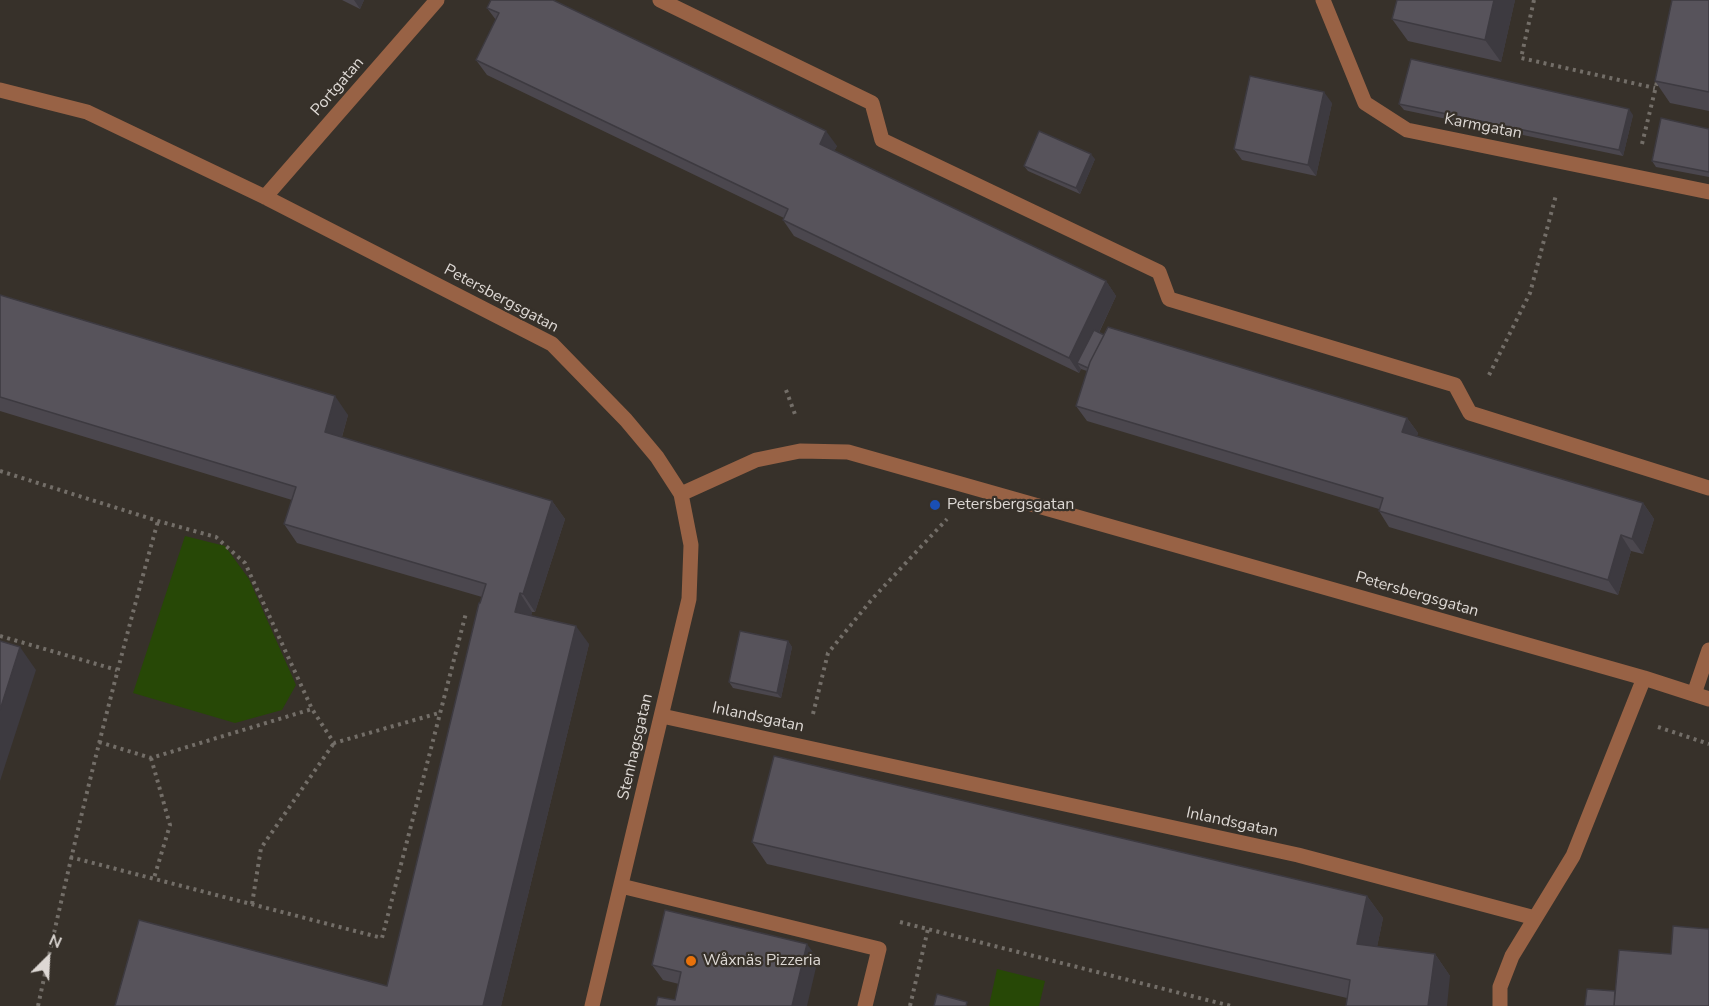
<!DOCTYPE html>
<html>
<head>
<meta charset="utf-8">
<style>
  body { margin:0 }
  #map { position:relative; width:1709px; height:1006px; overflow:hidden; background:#37312a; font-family:"Nunito Sans",sans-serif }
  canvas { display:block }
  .north { position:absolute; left:18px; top:928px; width:60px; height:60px; -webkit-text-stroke:4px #37312a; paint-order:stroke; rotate:24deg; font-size:16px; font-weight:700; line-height:24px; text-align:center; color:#ddd8d4 }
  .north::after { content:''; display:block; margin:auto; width:21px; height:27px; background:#ddd8d4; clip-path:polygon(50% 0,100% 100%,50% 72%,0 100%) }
</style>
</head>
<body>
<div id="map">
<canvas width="1709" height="1006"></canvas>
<div class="north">N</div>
</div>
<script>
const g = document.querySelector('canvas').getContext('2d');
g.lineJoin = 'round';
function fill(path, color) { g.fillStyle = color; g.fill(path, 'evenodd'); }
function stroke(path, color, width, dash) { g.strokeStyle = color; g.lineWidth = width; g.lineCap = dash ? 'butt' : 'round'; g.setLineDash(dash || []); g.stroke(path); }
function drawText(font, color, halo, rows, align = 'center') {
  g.font = font + ' "Nunito Sans",sans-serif'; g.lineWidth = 4.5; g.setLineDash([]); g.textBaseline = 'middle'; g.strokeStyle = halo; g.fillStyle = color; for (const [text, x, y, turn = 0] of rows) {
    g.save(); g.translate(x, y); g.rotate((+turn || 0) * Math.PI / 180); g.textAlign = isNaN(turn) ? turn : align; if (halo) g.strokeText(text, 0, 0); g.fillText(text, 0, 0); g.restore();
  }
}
const green = new Path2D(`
  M 185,536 L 225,546 L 249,579 L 296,685 L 282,710 L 235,723 L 133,693 Z
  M 997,969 L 1045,981 L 1039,1006 L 989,1006 Z`);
const path = new Path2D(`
  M 1534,0 L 1521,58 L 1655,88
  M 1642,144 L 1658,78
  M 1489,375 L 1530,293 L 1556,195
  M 786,390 L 796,417
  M 0,471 L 158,521 L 216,537 L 245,563 L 312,709 L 334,743 L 439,713
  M 0,636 L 117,670
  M 813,714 L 828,653 L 873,598 L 947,519
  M 1658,727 L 1709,744
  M 99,742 L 151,758 L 312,709
  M 151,758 L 170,825 L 154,878
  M 70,857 L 382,938 L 466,613
  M 252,904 L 261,848 L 334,743
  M 900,922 L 1231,1006
  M 38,1006 C 73,843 113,682 158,521
  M 910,1006 L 928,929`);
const minor = new Path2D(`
  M 660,0 L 872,103 L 882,140 L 1159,272 L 1169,299 L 1455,385 L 1470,413 L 1709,488
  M 1323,0 L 1365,103 L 1407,130 L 1709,192
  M 0,90 L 87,112 L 265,197 L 552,344 L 626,420 L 657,457 L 681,494 L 691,545 L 689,599 L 592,1006
  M 265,197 L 437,0
  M 681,494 L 756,460 L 800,451 L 848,452 L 1644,678 L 1709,699
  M 1694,694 L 1709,650
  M 662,716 L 1298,855 L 1535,918
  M 621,886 L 879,949 L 865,1006
  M 1500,1006 L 1500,987 L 1512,956 L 1573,856 L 1644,678`);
const wall = new Path2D(`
  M 342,0 L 364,0 L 360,9 Z
  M 1397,0 L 1515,0 L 1501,62 L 1408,41 L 1392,19 Z
  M 1709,0 L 1709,111 L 1670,103 L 1655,81 Z
  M 487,8 L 837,146 L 834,151 L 1106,281 L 1116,296 L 1099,333 L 1104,335 L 1407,418 L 1418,433 L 1417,436 L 1643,503 L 1654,519 L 1643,554 L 1631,551 L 1618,595 L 1389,527 L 1379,511 L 1379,509 L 1087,421 L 1076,406 L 1087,371 L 1081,369 L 1079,373 L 794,236 L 783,220 L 784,218 L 487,75 L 476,60 L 496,20 Z
  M 1332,103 L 1316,176 L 1242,160 L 1234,149 Z
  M 1399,104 L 1633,115 L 1623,156 L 1404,110 Z
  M 1709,129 L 1709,177 L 1656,167 L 1652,161 Z
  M 1095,159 L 1080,194 L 1028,171 L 1024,166 Z
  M 0,295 L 348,415 L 342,437 L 552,501 L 565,519 L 535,612 L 532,612 L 531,616 L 589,644 L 501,1006 L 115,1006 L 387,986 L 482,597 L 297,543 L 284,524 L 292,500 L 0,411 Z
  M 788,641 L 792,647 L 781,698 L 733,688 L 729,682 Z
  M 752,842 L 1367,896 L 1383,918 L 1377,947 L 1435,954 L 1450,976 L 1347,998 L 767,864 Z
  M 818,959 L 675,1000 L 679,984 L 663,980 L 652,965 Z`);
const shadedWall = new Path2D(`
  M 354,0 L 364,0 L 360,9 Z
  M 1494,0 L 1515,0 L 1501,62 L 1485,40 Z
  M 1324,92 L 1332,103 L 1316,176 L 1308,165 Z
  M 1629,109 L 1633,115 L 1623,156 L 1619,150 Z
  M 826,131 L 837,146 L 830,159 L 820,144 Z
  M 1091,154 L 1095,159 L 1080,194 L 1076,188 Z
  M 1106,281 L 1116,296 L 1083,366 L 1077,363 L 1081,369 L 1079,373 L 1069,358 Z
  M 335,396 L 348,415 L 338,450 L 325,432 Z
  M 1407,418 L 1418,433 L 1413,447 L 1402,432 Z
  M 552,501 L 565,519 L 535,612 L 523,594 Z
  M 1643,503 L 1654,519 L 1643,554 L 1632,539 Z
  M 1621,535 L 1631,551 L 1618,595 L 1608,580 Z
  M 520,593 L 532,612 L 528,630 L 515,612 Z
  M 576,626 L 589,644 L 501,1006 L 483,1006 Z
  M 788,641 L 792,647 L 781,698 L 777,693 Z
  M 20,647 L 36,670 L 0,781 L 0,710 Z
  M 1367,896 L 1383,918 L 1373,966 L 1357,944 Z
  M 807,944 L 818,959 L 807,1006 L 792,1006 Z
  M 1435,954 L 1450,976 L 1447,1006 L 1428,1006 Z`);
const building = new Path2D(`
  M 491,0 L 553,0 L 826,131 L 820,144 L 1106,281 L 1069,358 L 783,220 L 788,209 L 476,60 L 499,13 L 487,8 Z
  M 1397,0 L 1494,0 L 1485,40 L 1392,19 Z
  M 1672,0 L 1709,0 L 1709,92 L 1655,81 Z
  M 1411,59 L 1629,109 L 1619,150 L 1399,104 Z
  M 1250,76 L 1324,92 L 1308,165 L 1234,149 Z
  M 1661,118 L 1709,129 L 1709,172 L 1652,161 Z
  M 1039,131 L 1091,154 L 1076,188 L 1024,166 Z
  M 0,295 L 335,396 L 325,432 L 552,501 L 523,594 L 520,593 L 515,612 L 576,626 L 483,1006 L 115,1006 L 139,920 L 387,986 L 479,603 L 480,603 L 486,584 L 284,524 L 296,487 L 0,397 Z
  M 1108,327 L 1407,418 L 1402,432 L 1643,503 L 1632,539 L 1621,535 L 1608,580 L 1379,511 L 1383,498 L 1076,406 L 1090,362 Z
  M 1094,330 L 1104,335 L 1090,362 L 1088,368 L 1077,363 Z
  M 740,631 L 788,641 L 777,693 L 729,682 Z
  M 0,641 L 20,647 L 0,710 Z
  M 774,756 L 1367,896 L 1357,944 L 1435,954 L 1428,1006 L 1346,1006 L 1350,980 L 752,842 Z
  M 665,910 L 807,944 L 792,1006 L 656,1006 L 658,997 L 675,1000 L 681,972 L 652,965 Z
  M 1673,926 L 1709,929 L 1709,1006 L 1614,1006 L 1619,950 L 1671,954 Z
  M 1587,989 L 1615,991 L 1614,1006 L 1585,1006 Z
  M 937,994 L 967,1002 L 966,1006 L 934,1006 Z`);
const markers = [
  [935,505,6,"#1a4fb4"],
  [691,961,6,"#e8710a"]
];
const streetNames = [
  ["Portgatan",338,87,-49],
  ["Karmgatan",1483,127,11],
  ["Petersbergsgatan",501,299,28],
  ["Petersbergsgatan",1417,595,16],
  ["Inlandsgatan",758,718,12],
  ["Stenhagsgatan",636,747,-77],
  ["Inlandsgatan",1232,823,12]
];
const poiNames = [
  ["Petersbergsgatan",947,505],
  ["Wåxnäs Pizzeria",703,961]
];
fill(green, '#274806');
stroke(path, '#736e68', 4, [3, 4.5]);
stroke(minor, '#986245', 15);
fill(wall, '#4b474e');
fill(shadedWall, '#3d3a40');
fill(building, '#57535b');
stroke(building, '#3d3a40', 1.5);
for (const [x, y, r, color] of markers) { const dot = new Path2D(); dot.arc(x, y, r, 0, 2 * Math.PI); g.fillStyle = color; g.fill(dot); stroke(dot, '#37312a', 2); }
drawText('16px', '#ddd8d4', '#37312a', streetNames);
drawText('16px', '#ddd8d4', '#37312a', poiNames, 'left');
</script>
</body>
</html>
